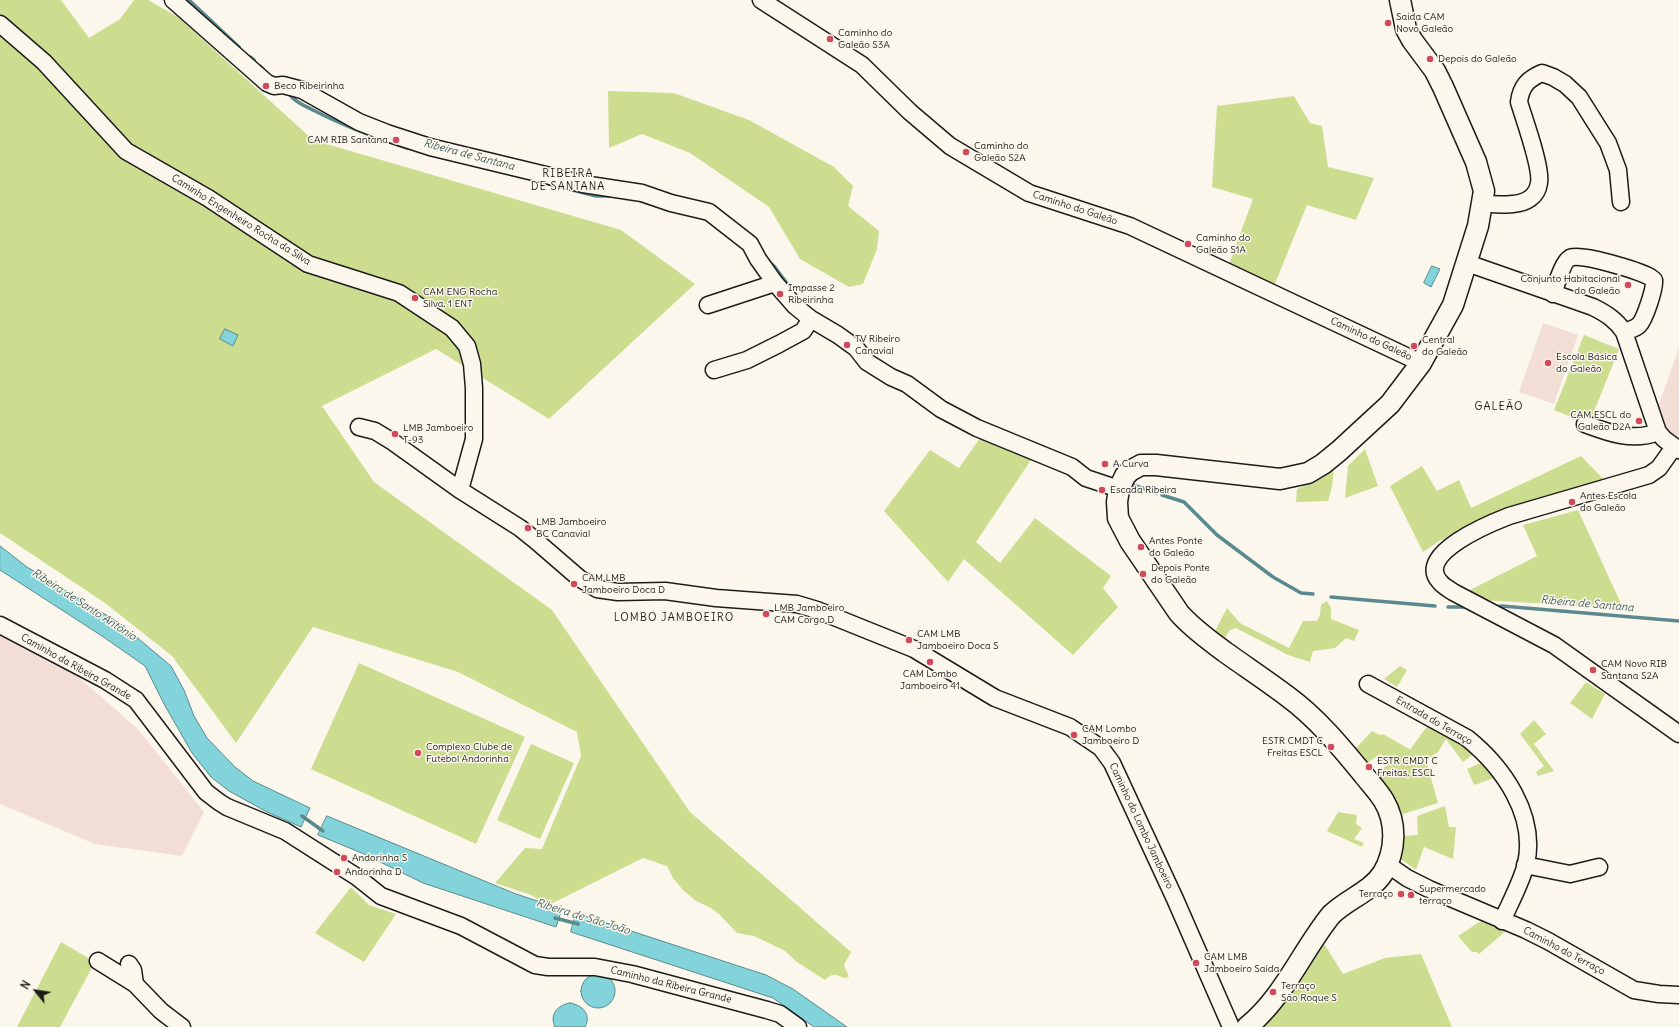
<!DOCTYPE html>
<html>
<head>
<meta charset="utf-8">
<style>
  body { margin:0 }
  #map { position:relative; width:1679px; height:1027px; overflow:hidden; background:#fbf7ec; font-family:Delius,sans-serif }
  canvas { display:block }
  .north { position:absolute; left:16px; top:971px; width:40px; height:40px; -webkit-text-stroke:3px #fbf7ec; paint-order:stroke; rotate:300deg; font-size:11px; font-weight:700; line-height:16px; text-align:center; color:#1c1c1c }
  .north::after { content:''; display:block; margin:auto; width:14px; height:18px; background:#1c1c1c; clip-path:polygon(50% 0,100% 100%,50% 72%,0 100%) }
</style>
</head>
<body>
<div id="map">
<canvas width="1679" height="1027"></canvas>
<div class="north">N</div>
</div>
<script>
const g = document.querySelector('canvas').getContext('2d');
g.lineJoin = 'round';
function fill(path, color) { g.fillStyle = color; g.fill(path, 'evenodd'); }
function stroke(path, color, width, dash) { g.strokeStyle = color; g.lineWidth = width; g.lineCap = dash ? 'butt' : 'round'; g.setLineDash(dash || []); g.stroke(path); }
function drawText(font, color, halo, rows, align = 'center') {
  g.font = font + ' Delius,sans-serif'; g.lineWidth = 3; g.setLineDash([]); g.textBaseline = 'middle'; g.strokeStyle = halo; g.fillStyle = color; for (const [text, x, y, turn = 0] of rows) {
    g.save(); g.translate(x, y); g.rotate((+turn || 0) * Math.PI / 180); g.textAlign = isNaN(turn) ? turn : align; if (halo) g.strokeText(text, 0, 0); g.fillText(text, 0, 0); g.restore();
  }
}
const built = new Path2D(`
  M 1543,323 L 1578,335 L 1554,404 L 1519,392 Z
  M 1679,348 L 1679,444 L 1668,431 L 1657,409 Z
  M 0,632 L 76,675 L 138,729 L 204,812 L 182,856 L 95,844 L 0,804 Z`);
const green = new Path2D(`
  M 0,0 L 61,0 L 89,38 L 120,19 L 134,0 L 148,0 L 178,17 L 313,140 L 621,230 L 695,284 L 549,419 L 436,349 L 322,406 L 374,482 L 552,610 L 690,812 L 851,952 L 844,965 L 849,977 L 843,978 C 835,973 831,974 825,980 L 797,962 L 785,951 L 754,936 L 737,933 L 720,915 L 711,908 L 696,901 L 683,890 L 673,878 L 667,866 L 643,858 L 549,905 L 531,895 L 495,883 L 525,848 L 542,849 L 581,756 L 577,732 L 458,672 L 313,627 L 236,743 L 172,656 L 105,603 L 0,533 Z
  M 608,91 L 674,93 L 749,120 L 834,167 L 853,186 L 848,206 L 879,231 L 877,249 L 863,284 L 849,287 L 800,259 L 769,207 L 690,153 L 642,134 L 609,148 Z
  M 1294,96 L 1310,123 L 1322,126 L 1328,167 L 1374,178 L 1356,220 L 1307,205 L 1274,286 L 1229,264 L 1253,199 L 1212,187 L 1217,106 Z
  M 1584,335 L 1619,349 L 1589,424 L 1554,410 Z
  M 980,438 L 1031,460 L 976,542 L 1000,563 L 1035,518 L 1111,576 L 1103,588 L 1118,607 L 1073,655 L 964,559 L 948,582 L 884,511 L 930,450 L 959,468 Z
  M 1365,449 L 1378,486 L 1345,498 L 1348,466 Z
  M 1581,456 L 1607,483 L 1478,525 L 1439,541 L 1423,552 L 1390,486 L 1422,466 L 1437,491 L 1459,480 L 1471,508 Z
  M 1334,468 L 1332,487 L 1328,501 L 1296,502 L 1297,489 L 1322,478 Z
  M 1578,510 L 1623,608 L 1479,600 L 1464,593 L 1537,556 L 1523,525 Z
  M 1327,601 L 1331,608 L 1331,619 L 1359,630 L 1354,641 L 1346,638 L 1335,648 L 1313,651 L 1310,662 L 1288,655 L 1236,628 L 1230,630 L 1225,638 L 1214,633 L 1227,608 L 1240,623 L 1289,648 L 1303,621 L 1317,621 L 1320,615 L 1321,605 Z
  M 359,663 L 525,737 L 476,844 L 311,769 Z
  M 1400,666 L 1407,670 L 1397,687 L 1384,679 Z
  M 1586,682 L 1605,694 L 1592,719 L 1570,703 Z
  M 1534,720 L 1546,734 L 1534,744 L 1554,771 L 1538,776 L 1536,772 L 1544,766 L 1520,734 Z
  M 1429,724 L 1477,751 L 1463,762 L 1446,739 L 1438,752 L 1426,760 L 1438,803 L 1403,814 L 1374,774 L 1388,765 L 1380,754 L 1366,764 L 1355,749 L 1372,731 L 1380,735 L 1383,734 L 1411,750 L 1411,748 Z
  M 531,744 L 574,763 L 540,839 L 497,820 Z
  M 1488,760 L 1500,776 L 1474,785 L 1467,769 Z
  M 1445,806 L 1449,827 L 1456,827 L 1453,859 L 1424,847 L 1416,870 L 1394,854 L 1403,836 L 1418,835 L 1417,816 Z
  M 1338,812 L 1357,815 L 1356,824 L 1362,828 L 1354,839 L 1364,843 L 1362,847 L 1327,831 Z
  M 351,887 L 369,905 L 396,914 L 364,962 L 315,933 Z
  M 1481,921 L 1506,931 L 1479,954 L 1477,952 L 1472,952 L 1458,936 Z
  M 1321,939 L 1343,974 L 1385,958 L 1421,954 L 1452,1027 L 1260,1027 L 1278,1010 Z
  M 61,942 L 95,962 L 60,1027 L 17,1027 Z`);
const water = new Path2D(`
  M 1432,266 L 1440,269 L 1431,287 L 1424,283 Z
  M 225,329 L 238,335 L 233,346 L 220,339 Z
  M 0,546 L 27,567 L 121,624 L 171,666 L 184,690 L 194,716 L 207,738 L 235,767 L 253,781 L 310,808 L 301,827 L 267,812 L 229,791 L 211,777 L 192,753 L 164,704 L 145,666 L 102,636 L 0,570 Z
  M 327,816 L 516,894 L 562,909 L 556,927 L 423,883 L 364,854 L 318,835 Z
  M 576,913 L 766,975 L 793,989 L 847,1027 L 814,1027 L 773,998 L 571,932 Z
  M581 991a17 17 0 1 1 34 0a17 17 0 1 1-34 0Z
  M 570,1003 C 582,1005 592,1014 585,1027 L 555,1027 C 549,1014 558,1005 570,1003 Z`);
const stream = new Path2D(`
  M 189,0 L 239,47
  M 250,57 L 254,60
  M 260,66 L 263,69
  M 289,94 C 295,102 305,106 315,111 C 346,127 373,137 407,148
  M 533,180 L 596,196 L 615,196
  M 635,199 L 667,209
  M 768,261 L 774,266 L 798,298
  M 1133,485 L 1157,493
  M 1162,495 L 1184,502 L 1217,535 L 1273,577 L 1301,593 L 1313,594
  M 1331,597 L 1435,606
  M 1448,607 L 1466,607
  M 1494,607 L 1502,606 L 1679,621
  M 302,816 L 323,831
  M 555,918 L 578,924`);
const minor = new Path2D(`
  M 173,0 L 267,83 L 274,86 L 283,85 L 302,90 L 359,122 L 387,133 L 430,147 L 583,184 L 642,193 L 671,203 L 709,212 L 750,244 L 758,259 L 775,283 L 795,306 L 811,319 L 838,335 L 856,348 L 867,362 L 891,377 L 907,384 L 941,409 L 977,428 L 1072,467 L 1086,478 L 1119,489
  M 761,0 L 862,65 L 910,112 L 950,146 L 1029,193 L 1130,226 L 1421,363
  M 0,24 L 44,62 L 126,151 L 208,198 L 308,264 L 399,293 L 452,328 L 467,346 L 472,364 L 474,388 L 474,439 L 460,490
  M 1482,203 C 1493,205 1502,205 1513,204 C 1526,203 1537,197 1539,183 C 1542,168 1524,119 1519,102 C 1521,86 1528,79 1542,73 L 1553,77 L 1565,84 L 1579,97 L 1608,143 L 1618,170 L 1621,202
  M 1467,263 L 1593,307 C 1607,314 1616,320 1624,332 L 1658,432 L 1664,439 L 1679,450
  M 1553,294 C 1556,286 1563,261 1570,258 C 1579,252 1639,271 1650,277 L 1654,280 C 1655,288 1645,319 1639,325 C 1635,329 1629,330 1624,332
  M 708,305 L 775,283
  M 714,370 L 747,360 L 779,344 L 803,331 L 811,319
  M 1585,424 C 1609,433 1633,442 1658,432
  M 359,427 L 375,431 L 393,442 L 460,490 L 520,528 L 535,540 L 579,578 L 597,589 L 618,592 L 665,591 L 716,598 L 797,604 L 817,610 L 914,649 L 995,698 L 1070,727 L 1101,748 L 1112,763 L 1175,899 L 1231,1027
  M 1674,447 L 1659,468 L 1649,475 L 1509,516 C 1491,523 1414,554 1440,582 C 1443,586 1449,589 1453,592 L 1554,645 L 1679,734
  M 0,625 L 105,680 L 136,700 L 206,792 L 219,802 L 227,807 L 285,831 L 357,877 L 381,896 L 461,926 L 535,965 L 548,967 L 595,967 L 632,974 L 767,1010 L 780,1014 L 798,1027
  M 1368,684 L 1467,738 C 1503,767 1537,815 1526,864 C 1521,883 1510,903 1502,921
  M 1387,864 L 1407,878 L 1429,889 L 1526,930 L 1548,941 L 1634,990 L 1659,994 L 1679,995
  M 1525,865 L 1570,874 L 1599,867
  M 98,961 L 135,984 L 161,1011 L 182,1027
  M 129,964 L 133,970 L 135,984`);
const major = new Path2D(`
  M 1247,1027 C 1284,997 1302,951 1331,915 C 1347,899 1371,892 1383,873 C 1396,851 1397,823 1384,801 C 1378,791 1370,783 1363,774 C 1340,746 1317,718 1287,696 C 1267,681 1246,667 1225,652 C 1209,640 1193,629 1179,613 L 1130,541 L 1118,518 L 1117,502 L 1119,489 L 1125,476 L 1130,471 L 1141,465 L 1156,465 L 1280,479 L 1308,473 L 1323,464 L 1339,451 L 1390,404 L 1421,363 L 1453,305 L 1478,226 L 1484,191 L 1476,162 L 1443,87 L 1435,71 L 1412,40 L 1406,29 L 1400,0`);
const markers = [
  [1388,23,4,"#d1495b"],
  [830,39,4,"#d1495b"],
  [1430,59,4,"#d1495b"],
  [266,86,4,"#d1495b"],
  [396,140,4,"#d1495b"],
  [966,152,4,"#d1495b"],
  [1188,244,4,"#d1495b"],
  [1628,285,4,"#d1495b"],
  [780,294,4,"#d1495b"],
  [415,298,4,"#d1495b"],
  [847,345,4,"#d1495b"],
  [1414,346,4,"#d1495b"],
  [1548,363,4,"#d1495b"],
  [1639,421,4,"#d1495b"],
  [395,434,4,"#d1495b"],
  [1105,464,4,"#d1495b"],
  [1102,490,4,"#d1495b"],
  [1572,502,4,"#d1495b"],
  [528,528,4,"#d1495b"],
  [1141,547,4,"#d1495b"],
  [1143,574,4,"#d1495b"],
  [574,584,4,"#d1495b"],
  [766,614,4,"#d1495b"],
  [909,640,4,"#d1495b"],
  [930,662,4,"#d1495b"],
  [1593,670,4,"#d1495b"],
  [1074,735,4,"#d1495b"],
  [1331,747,4,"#d1495b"],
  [418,753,4,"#d1495b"],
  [1369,767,4,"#d1495b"],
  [344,858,4,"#d1495b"],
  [337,872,4,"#d1495b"],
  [1401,894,4,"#d1495b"],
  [1411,895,4,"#d1495b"],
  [1196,963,4,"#d1495b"],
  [1273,992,4,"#d1495b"]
];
const poiNames = [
  ["Saída CAM",1396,17],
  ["Novo Galeão",1396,29],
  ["Caminho do",838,33],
  ["Galeão S3A",838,45],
  ["Depois do Galeão",1438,59],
  ["Beco Ribeirinha",274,86],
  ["CAM RIB Santana",388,140,"right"],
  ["Caminho do",974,146],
  ["Galeão S2A",974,158],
  ["Caminho do",1196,238],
  ["Galeão S1A",1196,250],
  ["Conjunto Habitacional",1620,279,"right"],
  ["do Galeão",1620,291,"right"],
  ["Impasse 2",788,288],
  ["Ribeirinha",788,300],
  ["CAM ENG Rocha",423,292],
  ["Silva, 1 ENT",423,304],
  ["TV Ribeiro",855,339],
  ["Canavial",855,351],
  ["Central",1422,340],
  ["do Galeão",1422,352],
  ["Escola Básica",1556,357],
  ["do Galeão",1556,369],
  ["CAM ESCL do",1631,415,"right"],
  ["Galeão D2A",1631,427,"right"],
  ["LMB Jamboeiro",403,428],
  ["T-93",403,440],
  ["A Curva",1113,464],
  ["Escada Ribeira",1110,490],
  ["Antes Escola",1580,496],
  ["do Galeão",1580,508],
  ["LMB Jamboeiro",536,522],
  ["BC Canavial",536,534],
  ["Antes Ponte",1149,541],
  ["do Galeão",1149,553],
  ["Depois Ponte",1151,568],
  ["do Galeão",1151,580],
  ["CAM LMB",582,578],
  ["Jamboeiro Doca D",582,590],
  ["LMB Jamboeiro",774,608],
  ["CAM Corgo D",774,620],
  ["CAM LMB",917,634],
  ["Jamboeiro Doca S",917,646],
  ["CAM Novo RIB",1601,664],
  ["Santana S2A",1601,676],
  ["CAM Lombo",930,674,"center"],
  ["Jamboeiro 41",930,686,"center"],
  ["CAM Lombo",1082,729],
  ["Jamboeiro D",1082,741],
  ["ESTR CMDT C",1323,741,"right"],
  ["Freitas ESCL",1323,753,"right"],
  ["Complexo Clube de",426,747],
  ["Futebol Andorinha",426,759],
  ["ESTR CMDT C",1377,761],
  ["Freitas, ESCL",1377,773],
  ["Andorinha S",352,858],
  ["Andorinha D",345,872],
  ["Supermercado",1419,889],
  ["terraço",1419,901],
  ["Terraço",1393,894,"right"],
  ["CAM LMB",1204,957],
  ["Jamboeiro Saída",1204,969],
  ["Terraço",1281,986],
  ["São Roque S",1281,998]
];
const streetNames = [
  ["Caminho do Galeão",1075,208,18],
  ["Caminho Engenheiro Rocha da Silva",241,220,32],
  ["Caminho do Galeão",1371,339,25],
  ["Caminho da Ribeira Grande",76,667,29],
  ["Entrada do Terraço",1434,721,30],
  ["Caminho do Lombo Jamboeiro",1141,826,65],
  ["Caminho do Terraço",1564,951,28],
  ["Caminho da Ribeira Grande",671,985,14]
];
const waterNames = [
  ["Ribeira de Santana",469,155,15],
  ["Ribeira de Santana",1587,604,5],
  ["Ribeira de Santo António",84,605,33],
  ["Ribeira de São João",583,917,17]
];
const neighbourhoodNames = [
  ["RIBEIRA",568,174],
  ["DE SANTANA",568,187],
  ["GALEÃO",1499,407],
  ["LOMBO JAMBOEIRO",674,618]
];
fill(built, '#f2ded4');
fill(green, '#cddd90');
fill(water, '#83d4da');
stroke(water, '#5a8a8e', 1);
stroke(stream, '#5a8a8e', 3.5);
stroke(minor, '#1c1c1c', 19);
stroke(major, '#1c1c1c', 23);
stroke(minor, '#fbf7ec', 16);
stroke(major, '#fbf7ec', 20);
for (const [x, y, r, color] of markers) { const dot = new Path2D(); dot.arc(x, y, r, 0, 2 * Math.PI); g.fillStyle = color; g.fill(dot); stroke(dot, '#fbf7ec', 1.5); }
drawText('10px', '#1c1c1c', '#fbf7ec', poiNames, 'left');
drawText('10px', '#1c1c1c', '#fbf7ec', streetNames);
drawText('italic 11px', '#405c5e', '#fbf7ec', waterNames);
g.letterSpacing = '1px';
drawText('11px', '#1c1c1c', '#fbf7ec', neighbourhoodNames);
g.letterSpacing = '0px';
</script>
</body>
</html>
